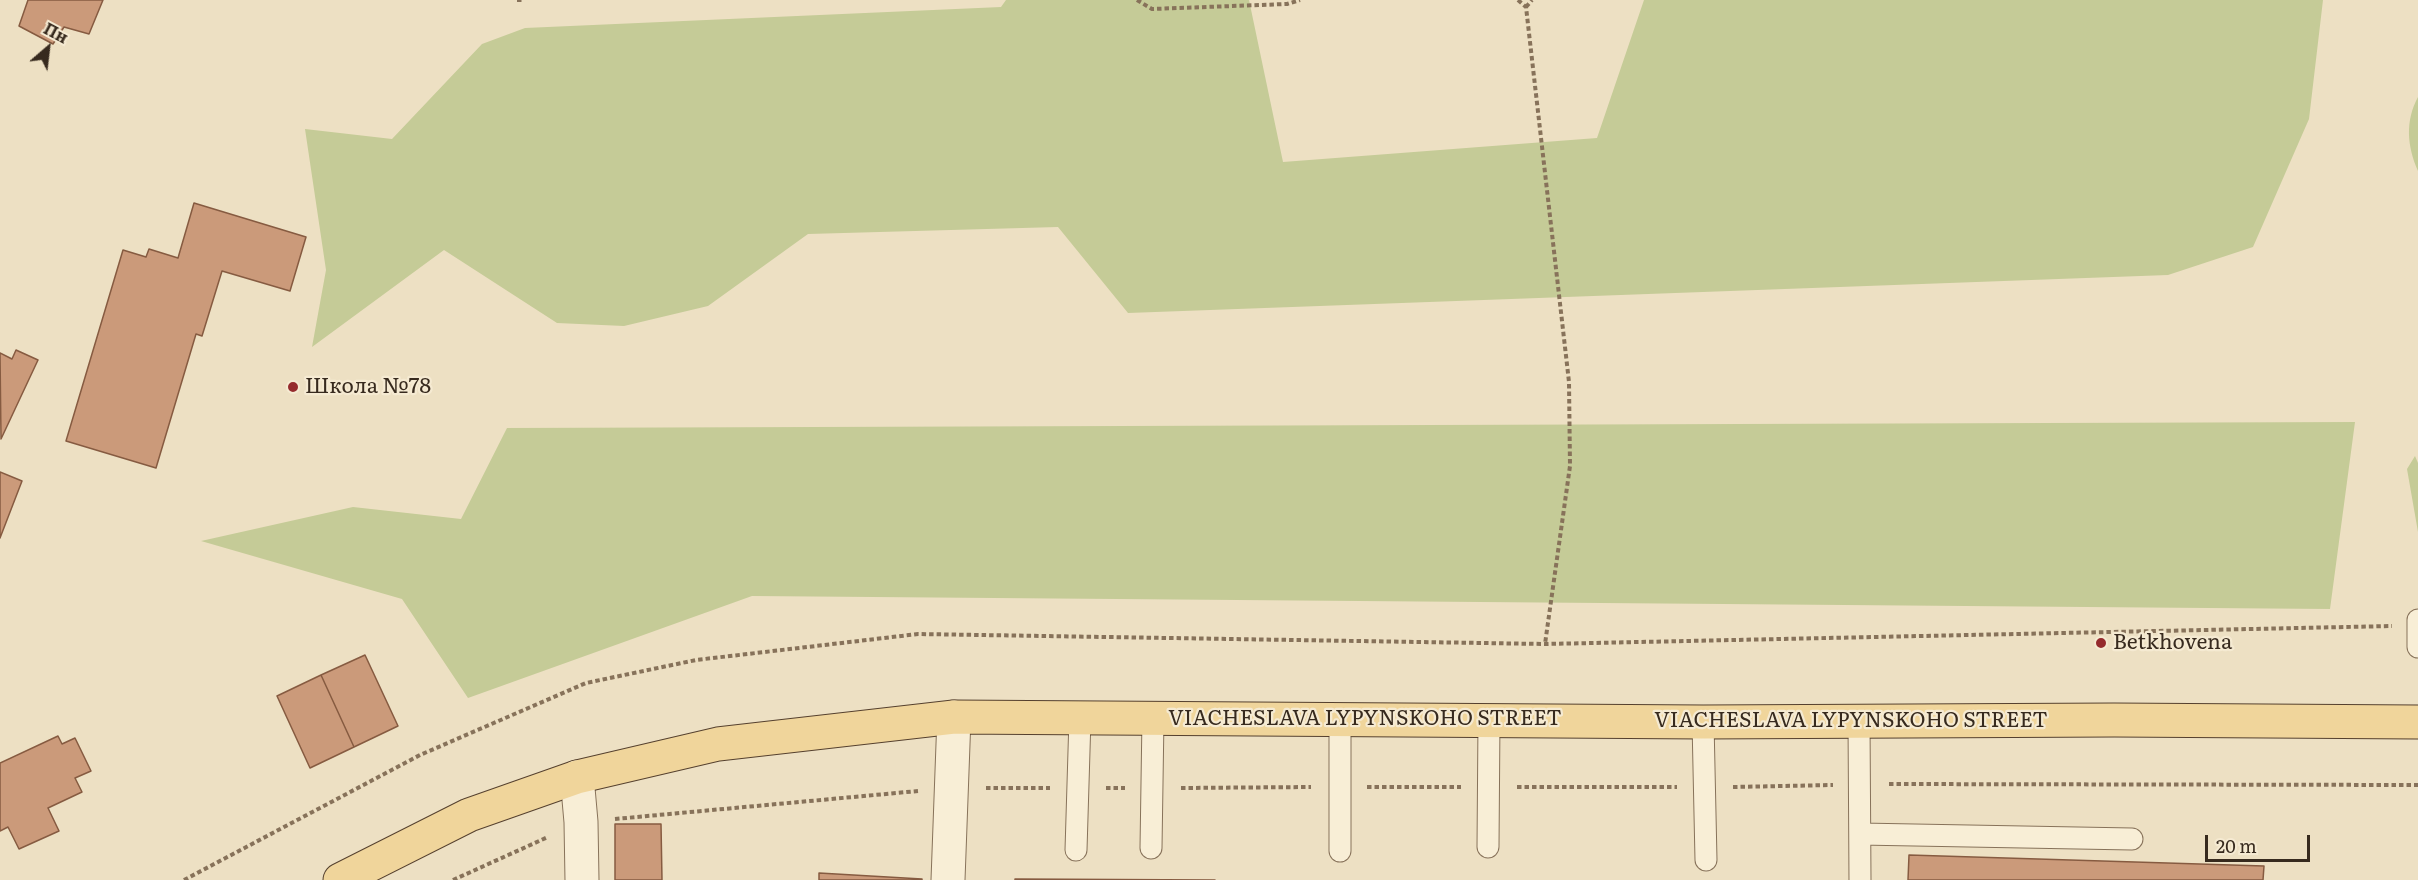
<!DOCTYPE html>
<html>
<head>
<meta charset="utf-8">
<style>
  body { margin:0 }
  #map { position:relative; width:2418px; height:880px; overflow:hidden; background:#ede0c3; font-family:Literata,serif }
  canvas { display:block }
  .north { position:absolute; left:18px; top:18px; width:60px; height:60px; -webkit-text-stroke:4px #f5ead2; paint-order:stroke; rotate:28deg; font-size:16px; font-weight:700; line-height:24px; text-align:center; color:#372a1e }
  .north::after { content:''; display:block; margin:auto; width:21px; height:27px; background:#372a1e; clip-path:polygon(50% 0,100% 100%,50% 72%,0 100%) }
  .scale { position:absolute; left:2205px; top:835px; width:105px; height:27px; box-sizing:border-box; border:3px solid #372a1e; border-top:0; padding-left:8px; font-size:18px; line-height:21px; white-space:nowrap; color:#372a1e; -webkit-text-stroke:4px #f5ead2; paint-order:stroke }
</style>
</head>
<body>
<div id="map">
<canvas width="2418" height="880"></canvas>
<div class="north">Пн</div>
<div class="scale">20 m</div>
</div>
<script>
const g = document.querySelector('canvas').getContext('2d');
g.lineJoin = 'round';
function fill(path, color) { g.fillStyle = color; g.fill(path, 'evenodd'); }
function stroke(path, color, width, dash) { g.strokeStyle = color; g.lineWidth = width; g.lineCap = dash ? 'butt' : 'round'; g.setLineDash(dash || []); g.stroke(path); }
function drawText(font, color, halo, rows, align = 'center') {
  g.font = font + ' Literata,serif'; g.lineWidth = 4.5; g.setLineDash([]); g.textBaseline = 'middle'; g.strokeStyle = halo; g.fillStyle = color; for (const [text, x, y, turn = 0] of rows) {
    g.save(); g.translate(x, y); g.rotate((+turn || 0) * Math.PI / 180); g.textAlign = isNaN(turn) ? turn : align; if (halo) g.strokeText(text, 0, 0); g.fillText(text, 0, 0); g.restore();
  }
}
const green = new Path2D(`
  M 1006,0 L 1249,0 L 1283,162 L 1597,138 L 1644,0 L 2323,0 L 2309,119 L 2253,247 L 2168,275 L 1128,313 L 1058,227 L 808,234 L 708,306 L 624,326 L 557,323 L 444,250 L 312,347 L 326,270 L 305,129 L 392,139 L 482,44 L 525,28 L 1001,7 Z
  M 2418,97 L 2418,171 C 2407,146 2405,121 2418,97 Z
  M 2355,422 L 2330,609 L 752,596 L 468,698 L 402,599 L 201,541 L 353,507 L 461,519 L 507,428 Z
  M 2415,456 L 2418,463 L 2418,532 L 2407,469 Z`);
const building = new Path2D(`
  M 28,0 L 103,0 L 89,34 L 64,27 L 53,44 L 19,26 Z
  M 194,203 L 306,237 L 290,291 L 222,271 L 202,336 L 196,334 L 156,468 L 66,441 L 123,250 L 146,257 L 149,249 L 178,258 Z
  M 16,350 L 38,360 L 1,439 L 0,353 L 12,359 Z
  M 0,472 L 22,481 L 0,538 Z
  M 365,655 L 398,726 L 354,747 L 321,675 Z
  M 321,675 L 354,747 L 310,768 L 277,696 Z
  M 58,736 L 62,744 L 75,738 L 91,771 L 75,778 L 82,792 L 48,808 L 59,831 L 19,849 L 8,827 L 0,831 L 0,763 Z
  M 615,824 L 661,824 L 662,880 L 615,880 Z
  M 1909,855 L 2264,866 L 2263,880 L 1908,880 Z
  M 819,873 L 922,879 L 922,880 L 819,880 Z
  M 1015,879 L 1215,880 L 1015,880 Z
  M 1015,879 L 1215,880 L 1015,880 Z`);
const path = new Path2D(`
  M 517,0 L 524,0
  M 1137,0 L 1152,9 L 1287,4 L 1300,0
  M 1518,0 L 1526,7 L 1569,382 L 1570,466 L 1545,644
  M 1526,7 L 1532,0
  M 1889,784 L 2418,785
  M 1367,787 L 1461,787
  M 1517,787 L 1677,787
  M 1733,787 L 1833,785
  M 986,788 L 1050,788
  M 1106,788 L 1125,788
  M 1181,788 L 1311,787
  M 615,819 L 918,791
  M 184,880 L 420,755 L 586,683 L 696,660 L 918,634 L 1545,644 L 2392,626
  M 453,880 L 548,837`);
const lane = new Path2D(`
  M 2418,620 L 2418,647
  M 1340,719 L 1340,851
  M 1859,720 L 1860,880
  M 1703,722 L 1706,860
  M 1860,834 L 2132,839
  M 1488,847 L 1489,720
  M 1151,848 L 1153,718
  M 1076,850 L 1080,718`);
const street = new Path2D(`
  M 577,777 L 581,822 L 582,880
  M 948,880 L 954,717`);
const primary = new Path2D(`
  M 340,880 L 469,815 L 577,777 L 718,744 L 954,717 L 1703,722 L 2114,720 L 2418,722`);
const markers = [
  [293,387,6,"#952b2d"],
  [2101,643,6,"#952b2d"]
];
const poiNames = [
  ["Школа №78",305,387],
  ["Betkhovena",2113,643]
];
const streetNames = [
  ["VIACHESLAVA LYPYNSKOHO STREET",1365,719],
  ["VIACHESLAVA LYPYNSKOHO STREET",1851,721]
];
fill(green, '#c5cb97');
fill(building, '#cb9a7a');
stroke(building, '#865b41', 1.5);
stroke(lane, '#87725a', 23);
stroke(street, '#87725a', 35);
stroke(primary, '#55402e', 35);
stroke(path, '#87725a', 4, [4.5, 3]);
stroke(lane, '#f8eed6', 21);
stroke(street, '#f8eed6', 33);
stroke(primary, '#f0d59b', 33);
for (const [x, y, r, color] of markers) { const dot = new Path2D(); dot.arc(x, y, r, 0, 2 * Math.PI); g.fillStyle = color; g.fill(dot); stroke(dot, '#f5ead2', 2); }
drawText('21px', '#372a1e', '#f5ead2', poiNames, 'left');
drawText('21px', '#372a1e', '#f5ead2', streetNames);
</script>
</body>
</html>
